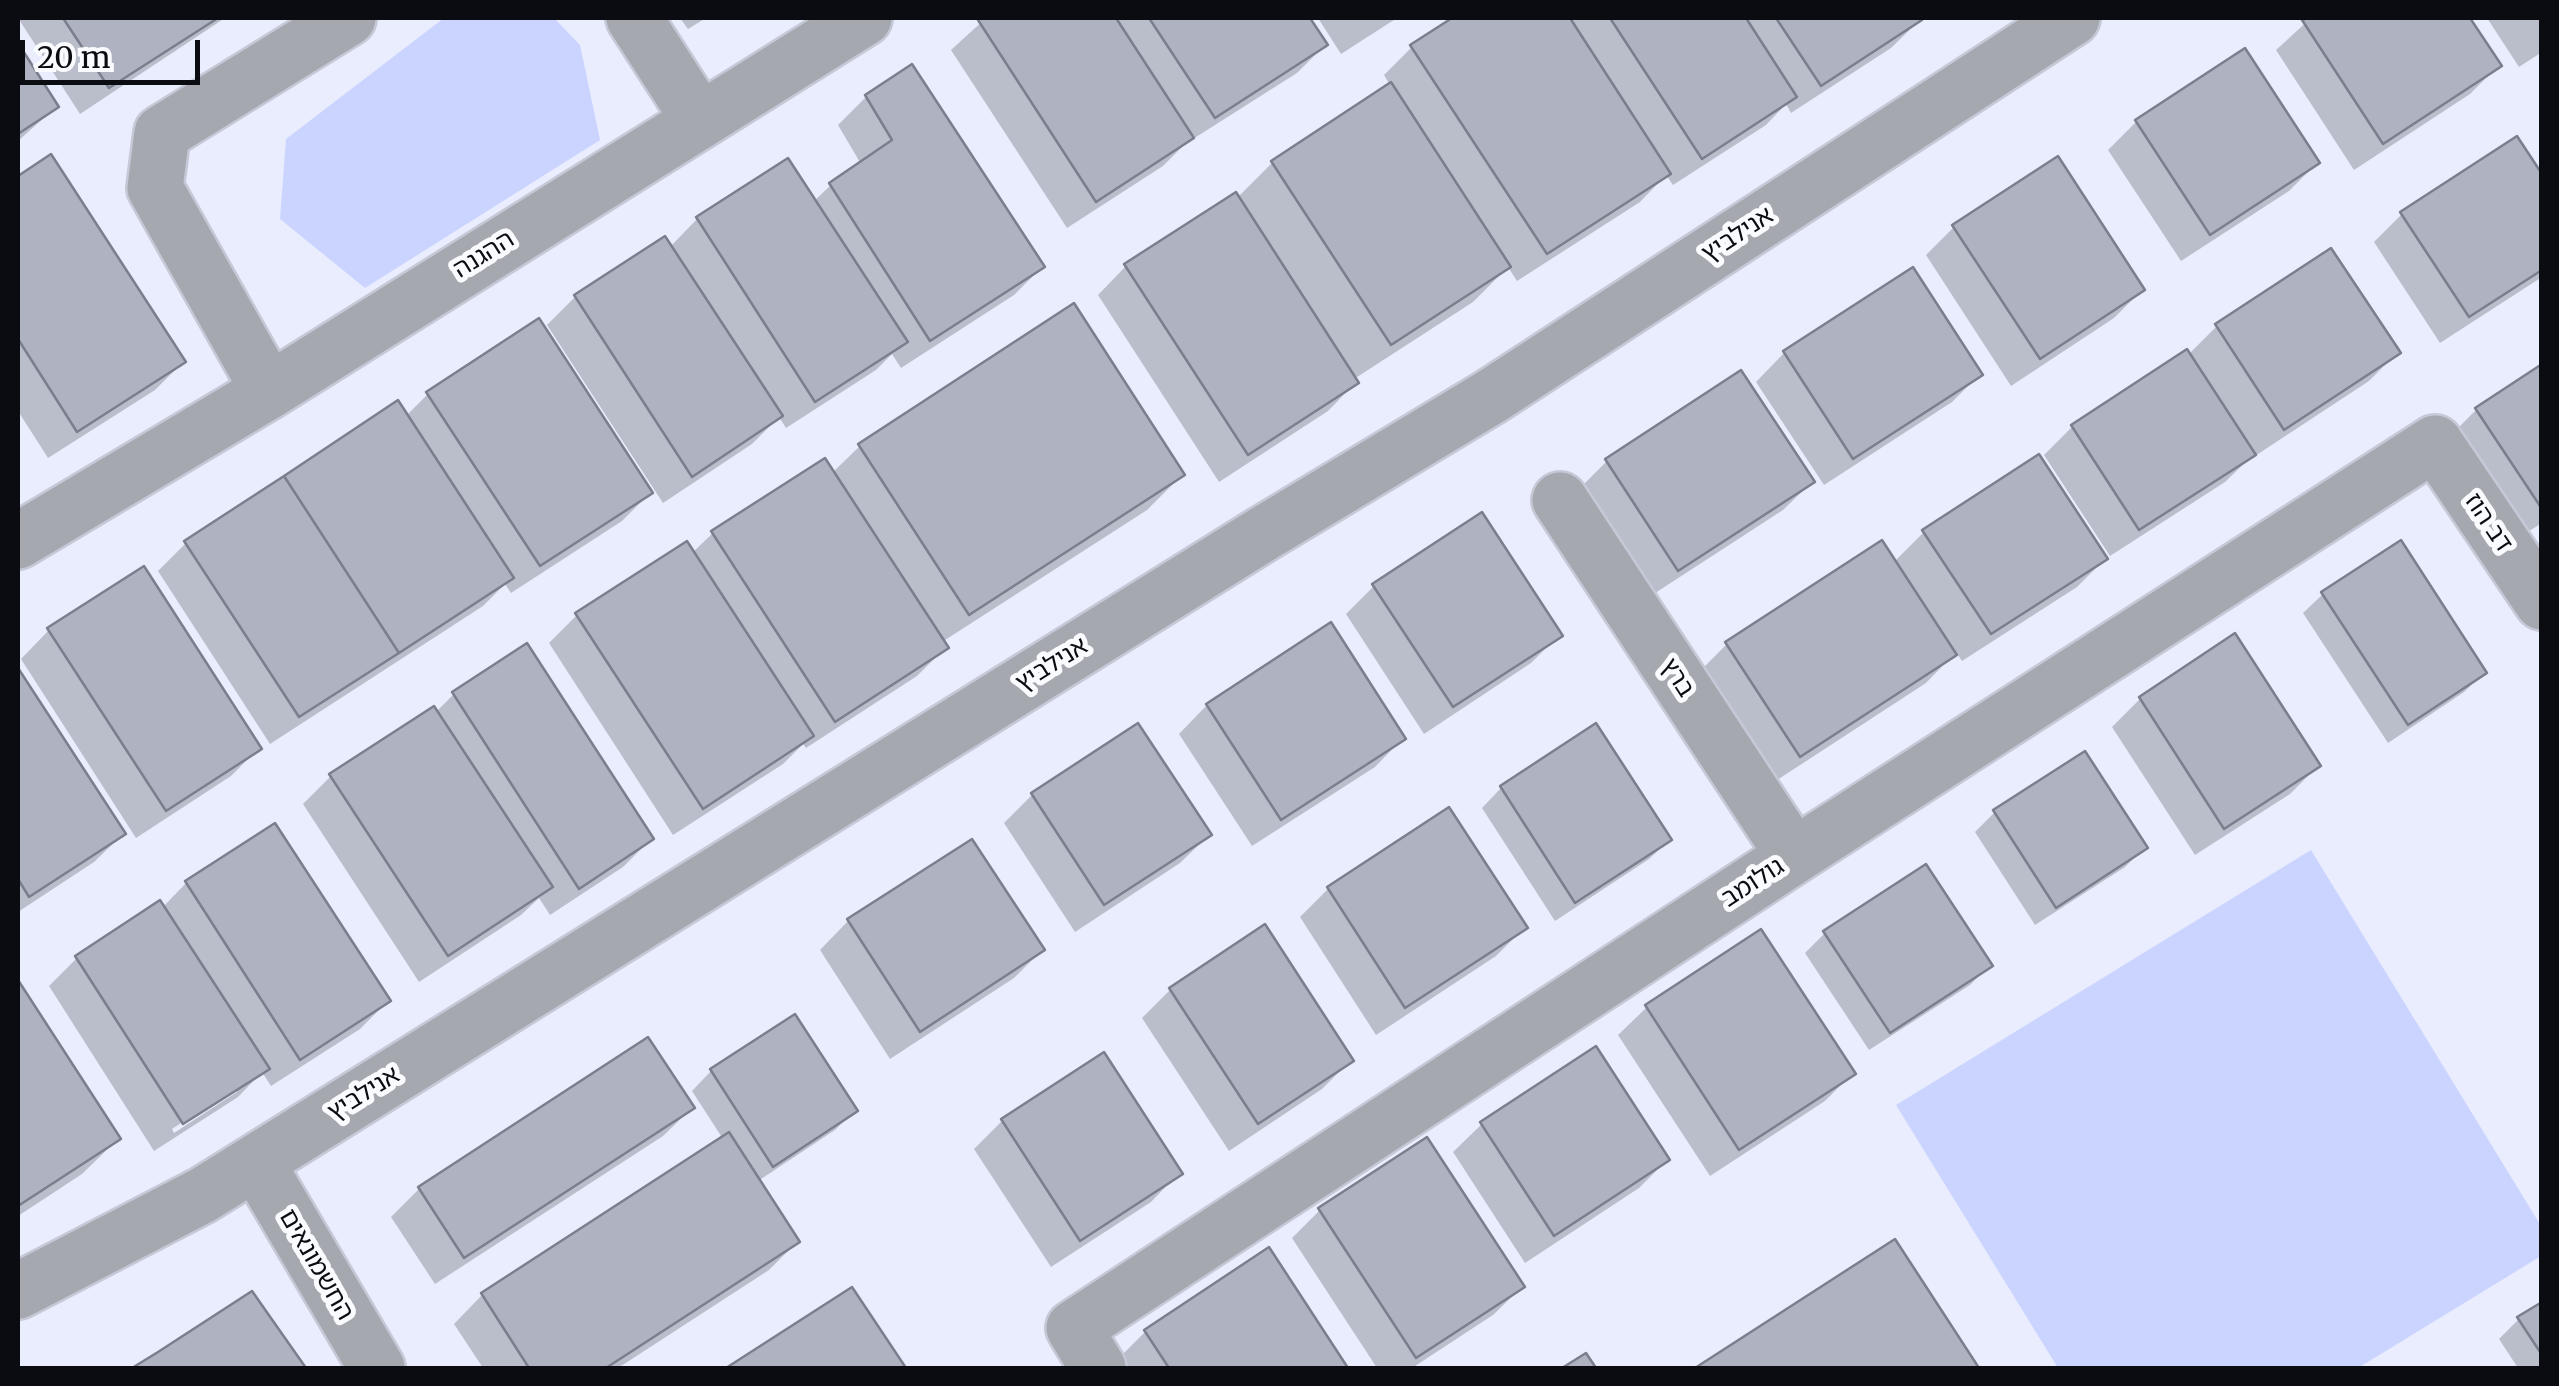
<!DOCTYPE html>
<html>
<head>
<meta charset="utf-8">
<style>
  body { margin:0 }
  #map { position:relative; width:2559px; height:1386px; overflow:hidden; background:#e9edfd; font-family:Merriweather,serif }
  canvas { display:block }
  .frame { position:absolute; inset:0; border:20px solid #0b0c11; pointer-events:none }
  .scale { position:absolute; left:20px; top:40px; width:180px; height:45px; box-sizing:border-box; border:5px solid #0b0c11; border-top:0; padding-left:12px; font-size:30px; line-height:35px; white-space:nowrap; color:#0b0c11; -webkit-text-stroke:8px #fafbfe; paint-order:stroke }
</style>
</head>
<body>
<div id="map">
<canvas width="2559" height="1386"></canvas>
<div class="frame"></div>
<div class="scale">20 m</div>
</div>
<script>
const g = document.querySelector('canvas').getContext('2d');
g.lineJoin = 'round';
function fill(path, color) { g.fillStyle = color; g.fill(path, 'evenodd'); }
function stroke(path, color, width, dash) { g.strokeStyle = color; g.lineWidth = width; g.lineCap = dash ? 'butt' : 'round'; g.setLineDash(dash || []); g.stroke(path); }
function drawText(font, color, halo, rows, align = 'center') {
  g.font = font + ' Merriweather,"Noto Sans Hebrew",serif'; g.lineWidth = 10; g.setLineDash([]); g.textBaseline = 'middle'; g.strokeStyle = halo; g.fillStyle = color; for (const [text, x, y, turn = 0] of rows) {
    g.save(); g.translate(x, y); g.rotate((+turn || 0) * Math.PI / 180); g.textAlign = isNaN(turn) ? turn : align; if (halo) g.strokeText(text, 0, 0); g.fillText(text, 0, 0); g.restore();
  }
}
const green = new Path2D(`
  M 444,18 L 554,18 L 580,45 L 600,140 L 365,288 L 280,219 L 286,139 Z
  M 2311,850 L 2541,1226 L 2541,1256 L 2358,1368 L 2058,1368 L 1896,1105 Z`);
const shadow = new Path2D(`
  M 18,18 L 225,18 L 80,114 Z
  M 680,18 L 706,18 L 688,29 Z
  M 986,18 L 1307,18 L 1325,45 L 1297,73 L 1185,144 L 1163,166 L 1067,228 L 951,50 Z
  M 1318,18 L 1397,18 L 1341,54 Z
  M 1457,18 L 1922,18 L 1891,48 L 1791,113 L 1786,104 L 1766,125 L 1673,185 L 1666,175 L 1640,202 L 1517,281 L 1508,267 L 1473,302 L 1354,379 L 1356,382 L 1328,411 L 1219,482 L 1098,295 L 1126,266 L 1237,198 L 1272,163 L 1390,85 L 1384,75 L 1412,47 Z
  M 2311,18 L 2467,18 L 2499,65 L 2470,94 L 2354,170 L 2276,50 Z
  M 2487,18 L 2542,18 L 2542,52 L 2519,67 Z
  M 18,47 L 56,107 L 18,141 Z
  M 866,97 L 1042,267 L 1014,295 L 901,368 L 892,354 L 876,370 L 786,428 L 779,417 L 752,444 L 663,503 L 547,325 L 575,297 L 665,239 L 670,247 L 697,219 L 813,202 L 831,185 L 861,164 L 838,125 Z
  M 2136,122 L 2317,163 L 2289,191 L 2181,261 L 2108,150 Z
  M 51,158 L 183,362 L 155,390 L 48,458 L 18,411 L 18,179 Z
  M 2542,179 L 2542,277 L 2440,343 L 2374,242 L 2402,214 Z
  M 1954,227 L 2142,290 L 2114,318 L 2011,386 L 1926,255 Z
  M 1912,271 L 1980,374 L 1952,402 L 1824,485 L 1756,382 L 1784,353 Z
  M 2217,326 L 2397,353 L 2369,381 L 2255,456 L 2254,454 L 2225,482 L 2110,556 L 2044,455 L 2072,427 L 2186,352 L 2188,355 Z
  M 2542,367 L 2542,523 L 2515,540 L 2448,438 L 2476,410 Z
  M 428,394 L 650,493 L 622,521 L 511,593 L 505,584 L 483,606 L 270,744 L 158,571 L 186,543 L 406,416 Z
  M 860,446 L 1182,475 L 1147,510 L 942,642 L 945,648 L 917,676 L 806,748 L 803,744 L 783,764 L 673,835 L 549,643 L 577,615 L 692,553 L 713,533 L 832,473 Z
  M 1607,461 L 1812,482 L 1783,510 L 1649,597 L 1579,489 Z
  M 1924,532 L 2105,559 L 2077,587 L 1962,661 L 1956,652 L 1926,683 L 1771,784 L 1699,672 L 1727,644 L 1894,562 Z
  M 1374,586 L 1559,635 L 1531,663 L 1424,734 L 1346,614 Z
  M 2323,594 L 2484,673 L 2464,692 L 2388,743 L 2303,613 Z
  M 49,630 L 259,748 L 231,776 L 136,838 L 21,659 Z
  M 2234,637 L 2318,766 L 2290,794 L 2195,855 L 2112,727 L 2140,699 Z
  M 18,673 L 123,834 L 94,862 L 18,912 Z
  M 454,694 L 651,839 L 623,867 L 550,915 L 539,898 L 521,915 L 419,982 L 303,804 L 331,776 L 436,712 Z
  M 1207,705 L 1403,738 L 1375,767 L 1252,846 L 1179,734 Z
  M 1596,727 L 1669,840 L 1649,859 L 1555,921 L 1482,808 L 1501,788 Z
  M 1032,795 L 1209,835 L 1180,863 L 1075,932 L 1004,823 Z
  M 1448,810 L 1525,927 L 1496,956 L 1376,1035 L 1300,917 L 1328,889 Z
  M 1995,812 L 2145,847 L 2125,867 L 2035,925 L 1975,832 Z
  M 971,842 L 1042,950 L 1014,978 L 890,1059 L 820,950 L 848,921 Z
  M 186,883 L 388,1001 L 360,1029 L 271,1086 L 262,1072 L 238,1097 L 154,1151 L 49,986 L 77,958 L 162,908 ZM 237,1086 L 237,1092 L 174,1133 L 172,1129 Z
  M 1825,933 L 1990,965 L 1970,985 L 1869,1050 L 1805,953 Z
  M 18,985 L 118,1139 L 82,1174 L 18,1216 Z
  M 1170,990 L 1351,1060 L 1322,1089 L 1229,1151 L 1142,1018 Z
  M 1647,1007 L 1853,1073 L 1825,1101 L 1710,1176 L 1618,1035 Z
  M 794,1018 L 855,1110 L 835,1130 L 758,1181 L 797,1242 L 769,1270 L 618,1368 L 483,1368 L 454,1324 L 482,1295 L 723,1139 L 692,1091 L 711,1071 Z
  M 1103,1055 L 1179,1173 L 1151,1202 L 1051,1267 L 974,1149 L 1002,1121 Z
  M 692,1108 L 663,1136 L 435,1284 L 391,1217 L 419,1189 Z
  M 1482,1124 L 1667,1160 L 1639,1188 L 1525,1263 L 1453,1152 Z
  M 1320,1210 L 1522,1287 L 1493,1315 L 1412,1368 L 1377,1368 L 1292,1238 Z
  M 1894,1243 L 1976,1368 L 1699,1368 Z
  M 1268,1251 L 1345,1368 L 1123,1368 L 1117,1360 L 1145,1332 Z
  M 851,1290 L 903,1368 L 731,1368 Z
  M 251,1294 L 303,1368 L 137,1368 Z
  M 2542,1305 L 2542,1368 L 2518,1368 L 2499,1339 L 2519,1319 Z`);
const building = new Path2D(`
  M 63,18 L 218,18 L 109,88 Z
  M 982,18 L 1116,18 L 1194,138 L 1096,202 L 978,20 Z
  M 1149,18 L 1310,18 L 1328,45 L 1215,118 Z
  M 1452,18 L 1570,18 L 1671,174 L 1547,254 L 1410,45 Z
  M 1610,18 L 1746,18 L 1797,97 L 1702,159 Z
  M 1776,18 L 1921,18 L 1922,20 L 1821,86 Z
  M 2307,18 L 2470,18 L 2502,66 L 2383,144 L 2302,20 Z
  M 18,43 L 59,107 L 18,134 Z
  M 2245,48 L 2320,163 L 2210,235 L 2135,120 Z
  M 912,64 L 1045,267 L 930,341 L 829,183 L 892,140 L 865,95 Z
  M 1391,82 L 1511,267 L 1391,345 L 1271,161 Z
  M 2517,136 L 2542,174 L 2542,270 L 2469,317 L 2400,212 Z
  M 51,154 L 186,362 L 77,432 L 18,339 L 18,176 Z
  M 2058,156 L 2145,290 L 2040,359 L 1952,225 Z
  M 788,158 L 908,342 L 815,402 L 696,217 Z
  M 1236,192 L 1359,383 L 1248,455 L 1124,264 Z
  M 665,236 L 783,416 L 692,477 L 574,295 Z
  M 2331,248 L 2401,353 L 2284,430 L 2215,324 Z
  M 1913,267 L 1983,375 L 1853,459 L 1783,351 Z
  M 1074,303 L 1185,475 L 969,615 L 858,444 Z
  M 539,318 L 653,493 L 540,566 L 426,392 Z
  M 2187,349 L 2256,455 L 2139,530 L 2071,425 Z
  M 2542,364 L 2542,509 L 2475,408 Z
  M 1741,370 L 1815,482 L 1678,571 L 1605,459 Z
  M 398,400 L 514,578 L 399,653 L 284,476 Z
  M 2039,454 L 2108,559 L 1991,634 L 1922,530 Z
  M 825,458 L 949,648 L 835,722 L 711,531 Z
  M 284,476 L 399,653 L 299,717 L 184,541 Z
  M 1482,512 L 1563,636 L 1453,707 L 1372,584 Z
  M 1882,540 L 1957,655 L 1800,757 L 1725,642 Z
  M 2401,540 L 2487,673 L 2408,725 L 2321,592 Z
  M 687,541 L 814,736 L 703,809 L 575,613 Z
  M 144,566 L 262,749 L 166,811 L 47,628 Z
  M 1331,622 L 1406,739 L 1281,820 L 1206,704 Z
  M 2235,633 L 2321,766 L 2224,829 L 2139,697 Z
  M 527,643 L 654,839 L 579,889 L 452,692 Z
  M 18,668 L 126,834 L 29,897 L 18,879 Z
  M 434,706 L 553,887 L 448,956 L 329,774 Z
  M 1138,723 L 1212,835 L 1104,905 L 1031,793 Z
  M 1596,723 L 1672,840 L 1575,903 L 1500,786 Z
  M 2085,751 L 2148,848 L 2056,908 L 1993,810 Z
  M 1449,807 L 1528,928 L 1405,1008 L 1327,887 Z
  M 275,823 L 391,1001 L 300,1060 L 185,881 Z
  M 972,839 L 1045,950 L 920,1032 L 847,919 Z
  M 1926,864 L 1993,966 L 1890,1033 L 1823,931 Z
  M 160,900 L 270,1069 L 183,1124 L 75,956 Z
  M 1265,924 L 1354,1061 L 1258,1124 L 1169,988 Z
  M 1761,929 L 1856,1074 L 1739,1150 L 1645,1005 Z
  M 18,980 L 121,1139 L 18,1206 Z
  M 795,1014 L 858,1111 L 773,1167 L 710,1069 Z
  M 648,1037 L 695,1108 L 464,1258 L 418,1187 Z
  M 1596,1046 L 1670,1160 L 1554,1236 L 1480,1122 Z
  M 1104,1052 L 1183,1174 L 1080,1241 L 1001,1119 Z
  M 729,1132 L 800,1242 L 606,1368 L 529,1368 L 481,1293 Z
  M 1427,1137 L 1525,1287 L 1416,1358 L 1318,1208 Z
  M 1895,1239 L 1979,1368 L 1695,1368 Z
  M 1269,1247 L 1348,1368 L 1169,1368 L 1144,1330 Z
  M 852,1287 L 906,1368 L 726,1368 Z
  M 252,1291 L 306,1368 L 132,1368 L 158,1352 Z
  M 2542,1302 L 2542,1355 L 2517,1317 Z
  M 1586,1353 L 1596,1368 L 1562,1368 Z`);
const minor = new Path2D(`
  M 634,18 L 699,119
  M 269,391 L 155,188 L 162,133 L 348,18
  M 1560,500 L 1794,856
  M 18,541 L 269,391 L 864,18
  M 256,1162 L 377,1368
  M 18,1291 L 203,1195 L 1263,534 L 1492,396 L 2072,18
  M 1098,1368 L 1074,1328 L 1794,856 L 2435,443 L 2542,602`);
const streetNames = [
  ["אנילביץ",1738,235,-33],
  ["ההגנה",484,255,-32],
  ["דב הוז",2488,523,56],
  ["אנילביץ",1052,665,-32],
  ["ברץ",1677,678,57],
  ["גולומב",1753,883,-33],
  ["אנילביץ",364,1094,-32],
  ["החשמונאים",316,1265,60]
];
fill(green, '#cad4ff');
fill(shadow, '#0003');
fill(building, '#afb3c1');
stroke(building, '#7b7f8d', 2.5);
stroke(minor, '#c5c9d7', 60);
stroke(minor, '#a6a8af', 55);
drawText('25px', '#0b0c11', '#fafbfe', streetNames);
</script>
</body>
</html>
